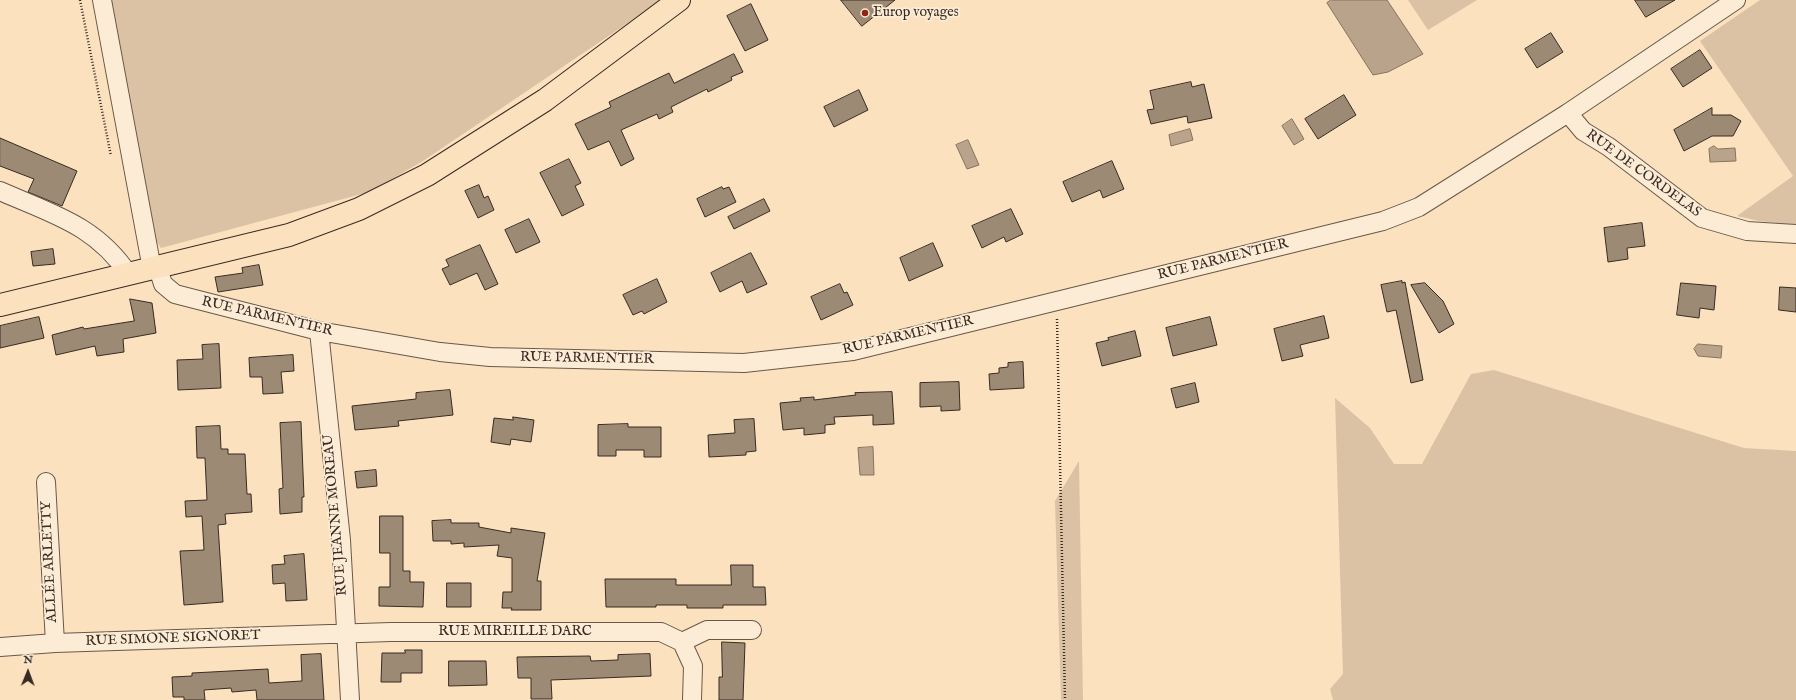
<!DOCTYPE html>
<html>
<head>
<meta charset="utf-8">
<style>
  body { margin:0 }
  #map { position:relative; width:1796px; height:700px; overflow:hidden; background:#fce1be; font-family:"IM FELL English",serif }
  canvas { display:block }
  .north { position:absolute; left:8px; top:652px; width:40px; height:40px; -webkit-text-stroke:3px #fdecd5; paint-order:stroke; rotate:1deg; font-size:11px; font-weight:700; line-height:16px; text-align:center; color:#372b24 }
  .north::after { content:''; display:block; margin:auto; width:14px; height:18px; background:#372b24; clip-path:polygon(50% 0,100% 100%,50% 72%,0 100%) }
</style>
</head>
<body>
<div id="map">
<canvas width="1796" height="700"></canvas>
<div class="north">N</div>
</div>
<script>
const g = document.querySelector('canvas').getContext('2d');
g.lineJoin = 'round';
function fill(path, color) { g.fillStyle = color; g.fill(path, 'evenodd'); }
function stroke(path, color, width, dash) { g.strokeStyle = color; g.lineWidth = width; g.lineCap = dash ? 'butt' : 'round'; g.setLineDash(dash || []); g.stroke(path); }
function drawText(font, color, halo, rows, align = 'center') {
  g.font = font + ' "IM FELL English",serif'; g.lineWidth = 3.5; g.setLineDash([]); g.textBaseline = 'middle'; g.strokeStyle = halo; g.fillStyle = color; for (const [text, x, y, turn = 0] of rows) {
    g.save(); g.translate(x, y); g.rotate((+turn || 0) * Math.PI / 180); g.textAlign = isNaN(turn) ? turn : align; if (halo) g.strokeText(text, 0, 0); g.fillText(text, 0, 0); g.restore();
  }
}
const green = new Path2D(`
  M 109,0 L 662,0 L 423,161 L 369,192 L 161,248 L 154,238 Z
  M 1408,0 L 1477,0 L 1428,30 Z
  M 1760,0 L 1796,0 L 1796,225 L 1759,221 L 1737,216 L 1793,176 L 1700,41 Z
  M 1494,370 L 1744,448 L 1796,451 L 1796,700 L 1333,700 L 1330,689 L 1343,674 L 1335,398 L 1370,428 L 1394,464 L 1422,464 L 1471,374 Z
  M 1079,461 L 1083,700 L 1061,700 L 1055,501 Z`);
const water = new Path2D(`
  M 1331,0 L 1387,0 L 1423,54 L 1388,72 L 1373,75 L 1327,3 Z
  M 1292,119 L 1304,139 L 1294,145 L 1282,126 Z
  M 1190,129 L 1193,140 L 1171,146 L 1169,135 Z
  M 968,140 L 979,165 L 967,169 L 956,145 Z
  M 1714,146 L 1718,149 L 1735,148 L 1736,161 L 1710,162 L 1709,149 Z
  M 1698,344 L 1722,346 L 1721,358 L 1698,356 L 1694,349 Z
  M 873,447 L 874,475 L 860,475 L 858,448 Z`);
const building = new Path2D(`
  M 841,0 L 895,0 L 862,26 Z
  M 1635,0 L 1675,0 L 1646,17 Z
  M 751,4 L 768,40 L 745,51 L 727,16 Z
  M 1551,33 L 1563,52 L 1537,68 L 1525,49 Z
  M 1700,50 L 1712,68 L 1683,87 L 1671,69 Z
  M 734,54 L 743,72 L 731,77 L 732,80 L 708,92 L 707,89 L 671,107 L 673,112 L 659,119 L 657,114 L 621,130 L 634,159 L 621,166 L 609,141 L 588,150 L 575,124 L 611,107 L 609,102 L 669,73 L 674,83 Z
  M 1191,82 L 1192,87 L 1204,84 L 1212,118 L 1188,123 L 1187,116 L 1151,124 L 1147,110 L 1154,109 L 1150,91 Z
  M 859,90 L 868,110 L 834,127 L 824,107 Z
  M 1344,95 L 1356,115 L 1318,139 L 1305,119 Z
  M 1712,108 L 1712,115 L 1731,115 L 1741,121 L 1733,136 L 1712,136 L 1684,151 L 1674,130 Z
  M 0,138 L 77,171 L 62,206 L 28,192 L 34,179 L 0,166 Z
  M 569,159 L 581,183 L 575,186 L 584,205 L 562,216 L 540,173 Z
  M 1112,161 L 1124,189 L 1103,198 L 1100,190 L 1072,202 L 1063,182 Z
  M 479,185 L 484,198 L 488,196 L 494,210 L 478,218 L 465,191 Z
  M 722,187 L 723,189 L 729,187 L 736,202 L 705,217 L 697,199 Z
  M 764,199 L 770,211 L 734,229 L 728,217 Z
  M 1011,209 L 1023,234 L 1006,242 L 1004,237 L 982,248 L 972,226 Z
  M 529,219 L 540,242 L 516,253 L 505,230 Z
  M 1642,223 L 1645,246 L 1627,248 L 1628,259 L 1608,262 L 1604,228 Z
  M 933,243 L 943,266 L 909,281 L 900,258 Z
  M 480,245 L 498,284 L 485,290 L 477,273 L 450,285 L 442,269 L 449,266 L 446,260 Z
  M 53,249 L 55,264 L 33,266 L 31,252 Z
  M 751,253 L 767,284 L 747,293 L 742,281 L 720,292 L 711,273 Z
  M 259,265 L 263,285 L 218,292 L 215,277 L 243,273 L 242,268 Z
  M 657,279 L 667,302 L 644,314 L 642,311 L 633,315 L 623,295 Z
  M 1402,281 L 1402,283 L 1405,282 L 1423,380 L 1411,383 L 1396,310 L 1387,312 L 1381,285 Z
  M 1425,283 L 1443,301 L 1454,324 L 1439,333 L 1411,285 Z
  M 1681,283 L 1716,286 L 1714,310 L 1700,308 L 1699,318 L 1677,315 Z
  M 840,284 L 844,293 L 847,292 L 853,305 L 821,320 L 811,297 Z
  M 1780,287 L 1796,288 L 1796,312 L 1779,310 Z
  M 130,299 L 152,303 L 156,333 L 123,339 L 124,352 L 97,356 L 95,346 L 56,355 L 52,335 L 83,327 L 84,329 L 134,321 Z
  M 1324,316 L 1329,338 L 1300,345 L 1303,356 L 1282,361 L 1274,329 Z
  M 39,317 L 44,338 L 0,348 L 0,326 Z
  M 1210,317 L 1217,345 L 1173,356 L 1166,328 Z
  M 1135,331 L 1141,356 L 1102,366 L 1096,343 L 1109,340 L 1108,338 Z
  M 219,344 L 221,388 L 178,390 L 177,360 L 203,359 L 202,345 Z
  M 293,355 L 294,371 L 281,372 L 283,393 L 263,394 L 262,377 L 250,377 L 249,358 Z
  M 1023,362 L 1024,388 L 990,390 L 989,374 L 999,373 L 999,368 L 1008,367 L 1008,363 Z
  M 959,382 L 960,410 L 941,411 L 941,406 L 920,407 L 920,383 Z
  M 1195,383 L 1199,402 L 1176,408 L 1171,389 Z
  M 450,390 L 453,415 L 398,421 L 399,426 L 355,430 L 352,406 L 416,399 L 416,393 Z
  M 892,392 L 894,424 L 873,425 L 873,415 L 834,417 L 835,424 L 825,425 L 825,433 L 804,435 L 804,428 L 783,430 L 780,403 L 801,401 L 800,398 L 814,397 L 814,400 L 856,395 L 855,393 Z
  M 513,417 L 534,420 L 531,442 L 511,439 L 510,445 L 491,442 L 494,418 L 513,420 Z
  M 754,419 L 756,451 L 746,452 L 746,455 L 709,457 L 708,435 L 735,433 L 734,420 Z
  M 301,422 L 304,497 L 302,497 L 302,512 L 280,514 L 279,489 L 283,488 L 280,423 Z
  M 628,424 L 628,427 L 661,427 L 661,457 L 644,457 L 644,450 L 616,450 L 616,456 L 598,456 L 598,425 Z
  M 220,426 L 221,449 L 228,449 L 228,454 L 245,454 L 247,494 L 251,494 L 252,512 L 225,514 L 226,524 L 218,525 L 223,602 L 184,605 L 180,551 L 204,550 L 202,516 L 186,517 L 185,501 L 207,500 L 205,458 L 197,458 L 196,427 Z
  M 376,470 L 377,486 L 357,488 L 355,472 Z
  M 380,516 L 403,516 L 403,571 L 410,571 L 410,582 L 424,582 L 423,607 L 379,606 L 379,587 L 390,587 L 390,553 L 380,553 Z
  M 451,520 L 451,523 L 479,523 L 479,527 L 511,533 L 511,528 L 545,533 L 537,581 L 541,581 L 541,610 L 511,610 L 512,608 L 502,608 L 503,592 L 512,592 L 512,558 L 497,556 L 499,545 L 464,547 L 464,543 L 451,544 L 451,541 L 433,541 L 432,521 Z
  M 304,554 L 307,600 L 286,601 L 285,583 L 273,584 L 272,565 L 285,564 L 284,556 Z
  M 731,565 L 753,565 L 753,587 L 765,587 L 766,605 L 723,605 L 723,608 L 687,608 L 687,605 L 656,605 L 656,607 L 606,607 L 605,579 L 676,579 L 676,585 L 731,585 Z
  M 447,583 L 471,583 L 471,607 L 447,607 Z
  M 722,642 L 745,643 L 743,700 L 719,700 L 719,677 L 722,677 Z
  M 405,650 L 422,650 L 422,673 L 401,673 L 401,682 L 381,682 L 382,653 L 405,653 Z
  M 321,654 L 324,700 L 257,700 L 256,690 L 232,692 L 231,688 L 204,690 L 205,700 L 184,700 L 184,697 L 173,697 L 172,677 L 192,676 L 192,673 L 268,669 L 269,683 L 302,681 L 301,655 Z
  M 650,654 L 651,676 L 551,680 L 552,699 L 531,699 L 531,678 L 518,678 L 517,657 L 590,656 L 591,661 L 618,660 L 618,655 Z
  M 449,661 L 486,661 L 487,685 L 449,686 Z`);
const path = new Path2D(`
  M 80,0 L 111,156
  M 1057,319 L 1065,700`);
const minor = new Path2D(`
  M 102,0 L 152,269
  M 1568,113 L 1583,131 L 1609,147 L 1702,218 L 1747,231 L 1796,234
  M 0,191 C 52,214 96,225 129,275
  M 158,268 L 163,284 L 175,294 L 319,331 L 440,352 L 490,357 L 744,363 L 853,351 L 1383,221 L 1419,207 L 1568,113 L 1736,0
  M 319,331 L 341,540 L 350,700
  M 46,482 L 55,643
  M 682,642 L 707,630 L 752,630
  M 0,647 L 55,643 L 391,632 L 661,632 L 682,642 L 693,666 L 692,700`);
const major = new Path2D(`
  M 0,305 L 289,235 L 359,209 L 427,175 L 545,100 L 679,0`);
const markers = [
  [865,13,4,"#8f2418"]
];
const poiNames = [
  ["Europ voyages",873,13]
];
const streetNames = [
  ["RUE DE CORDELAS",1643,174,36],
  ["RUE PARMENTIER",1223,260,-14],
  ["RUE PARMENTIER",267,317,13],
  ["RUE PARMENTIER",908,336,-13],
  ["RUE PARMENTIER",587,359,1],
  ["RUE JEANNE MOREAU",336,515,-95],
  ["ALLÉE ARLETTY",50,562,-93],
  ["RUE MIREILLE DARC",515,632],
  ["RUE SIMONE SIGNORET",173,639,-2]
];
fill(green, '#dbc2a4');
fill(water, '#b9a38a');
stroke(water, '#857361', 1);
fill(building, '#9d8a74');
stroke(building, '#372b24', 1);
stroke(minor, '#68584a', 20);
stroke(major, '#372b24', 24);
stroke(path, '#372b24', 2.5, [1, 2]);
stroke(minor, '#fdecd5', 18);
stroke(major, '#fce1be', 22);
for (const [x, y, r, color] of markers) { const dot = new Path2D(); dot.arc(x, y, r, 0, 2 * Math.PI); g.fillStyle = color; g.fill(dot); stroke(dot, '#fdecd5', 1.5); }
drawText('14px', '#372b24', '#fdecd5', poiNames, 'left');
drawText('14px', '#372b24', '#fdecd5', streetNames);
</script>
</body>
</html>
